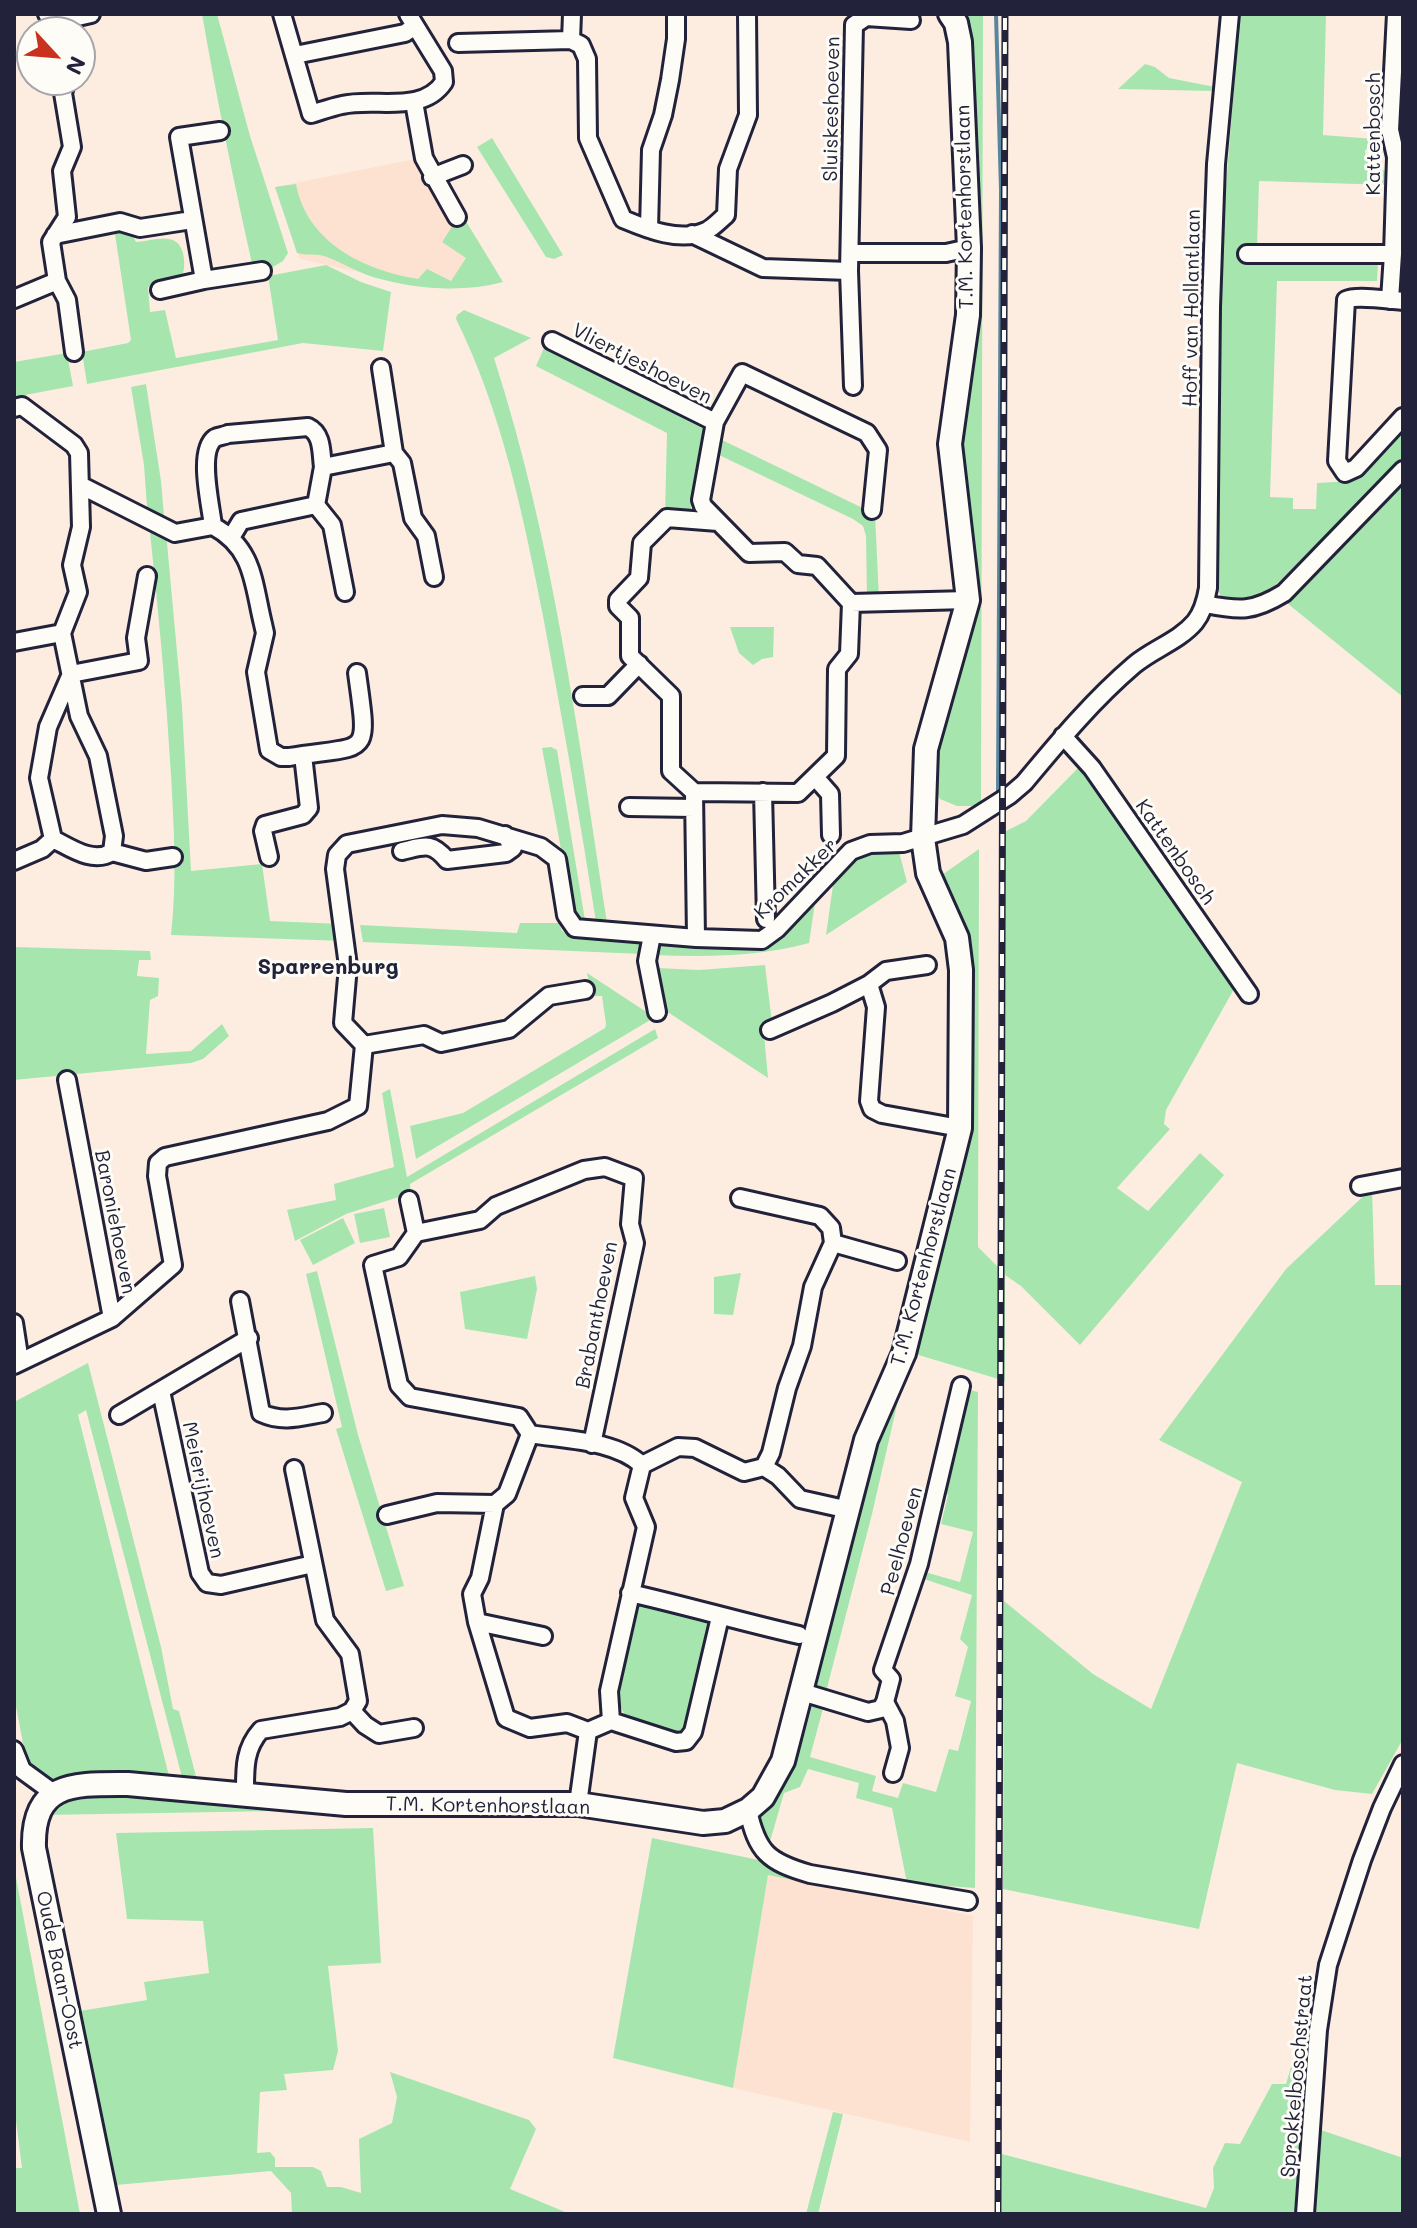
<!DOCTYPE html>
<html>
<head>
<meta charset="utf-8">
<style>
  body { margin:0 }
  #map { position:relative; width:1417px; height:2228px; overflow:hidden; background:#fdede1; font-family:Mali,sans-serif }
  canvas { display:block }
  .frame { position:absolute; inset:0; border:16px solid #22223b; pointer-events:none }
  .north { position:absolute; left:16px; top:16px; width:80px; height:80px; box-sizing:border-box; background:#fdfcf7; border:2px solid #a5a5ac; border-radius:50%; rotate:116deg; font-size:22px; font-weight:700; line-height:32px; text-align:center; color:#22223b }
  .north::after { content:''; display:block; margin:auto; width:28px; height:36px; background:#c8321e; clip-path:polygon(50% 0,100% 100%,50% 72%,0 100%) }
</style>
</head>
<body>
<div id="map">
<canvas width="1417" height="2228"></canvas>
<div class="frame"></div>
<div class="north">N</div>
</div>
<script>
const g = document.querySelector('canvas').getContext('2d');
g.lineJoin = 'round';
function fill(path, color) { g.fillStyle = color; g.fill(path, 'evenodd'); }
function stroke(path, color, width, dash) { g.strokeStyle = color; g.lineWidth = width; g.lineCap = dash ? 'butt' : 'round'; g.setLineDash(dash || []); g.stroke(path); }
function drawText(font, color, halo, rows, align = 'center') {
  g.font = font + ' Mali,sans-serif'; g.lineWidth = 6; g.setLineDash([]); g.textBaseline = 'middle'; g.strokeStyle = halo; g.fillStyle = color; for (const [text, x, y, turn = 0] of rows) {
    g.save(); g.translate(x, y); g.rotate((+turn || 0) * Math.PI / 180); g.textAlign = isNaN(turn) ? turn : align; if (halo) g.strokeText(text, 0, 0); g.fillText(text, 0, 0); g.restore();
  }
}
const built = new Path2D(`
  M 420,158 L 495,280 L 451,289 L 425,287 L 300,259 L 275,187 Z
  M 768,1874 L 973,1916 L 970,2142 L 733,2088 Z`);
const green = new Path2D(`
  M 202,14 L 217,14 L 250,136 L 288,253 L 283,261 L 266,271 L 253,268 C 234,184 217,100 202,14 Z
  M 965,14 L 983,14 L 981,803 L 972,806 L 957,806 L 940,799 L 935,788 L 935,744 L 972,626 L 959,446 L 965,396 L 977,329 L 967,27 Z
  M 1240,14 L 1326,14 L 1323,135 L 1374,139 L 1365,151 C 1366,168 1378,169 1392,172 L 1391,185 L 1259,181 L 1257,247 L 1238,247 L 1238,260 L 1378,263 L 1377,281 L 1277,281 L 1270,497 L 1293,498 L 1293,509 L 1316,509 L 1317,483 L 1353,481 L 1403,428 L 1403,458 L 1278,583 C 1263,594 1248,601 1228,601 L 1221,596 L 1218,590 L 1221,247 Z
  M 1145,64 L 1155,67 L 1169,78 L 1215,87 L 1214,91 L 1118,89 Z
  M 492,138 L 563,255 L 554,259 L 546,257 L 477,147 Z
  M 296,184 C 307,243 364,270 418,279 L 427,269 L 451,281 L 466,258 L 442,242 L 461,213 L 503,282 C 462,293 414,289 373,277 C 357,272 343,263 327,257 C 317,253 306,256 297,253 L 275,187 Z
  M 131,232 L 136,242 C 153,241 177,230 183,253 C 185,264 185,271 180,280 L 148,287 L 150,312 L 165,310 L 176,358 L 278,340 L 268,276 L 326,265 L 361,282 L 391,292 L 383,351 L 303,343 L 87,384 L 82,352 L 128,343 L 131,340 L 115,234 Z
  M 464,310 L 531,338 L 494,358 C 553,541 578,733 607,923 L 596,922 C 580,819 562,717 543,616 C 523,514 502,412 456,319 L 457,315 Z
  M 544,348 L 706,430 L 690,512 L 665,514 L 667,433 L 536,366 Z
  M 67,353 L 73,386 L 14,397 L 14,362 Z
  M 146,384 L 161,481 L 164,516 L 147,507 L 144,465 L 131,387 Z
  M 720,439 L 875,514 L 879,599 L 867,599 L 866,536 L 863,526 L 853,519 L 717,454 Z
  M 1403,477 L 1403,697 L 1282,599 Z
  M 149,523 L 166,532 L 182,706 L 191,871 L 262,864 L 270,921 L 342,924 L 344,941 L 171,935 C 177,882 174,829 171,775 C 166,691 158,607 149,523 Z
  M 730,627 L 774,627 L 773,657 L 762,659 L 753,665 L 739,653 Z
  M 551,747 L 557,750 L 585,920 L 577,916 L 572,908 L 542,748 Z
  M 1080,766 L 1234,989 L 1166,1110 L 1164,1124 L 1170,1129 L 1117,1188 L 1148,1211 L 1200,1153 L 1224,1175 L 1080,1345 L 1021,1286 L 1005,1275 L 1005,1381 L 912,1353 L 938,1256 L 965,951 L 939,877 L 979,849 L 978,1247 L 1004,1273 L 1006,831 L 1026,821 Z
  M 898,848 L 907,882 L 826,935 L 833,885 C 852,857 866,853 898,848 Z
  M 815,903 L 809,943 C 758,957 707,957 655,955 L 657,944 L 765,948 L 788,932 Z
  M 520,923 L 559,923 L 562,931 L 569,935 L 640,941 L 644,943 L 642,954 L 363,942 L 360,925 L 517,933 Z
  M 14,947 L 150,951 L 151,960 L 139,960 L 137,976 L 159,978 L 158,996 L 150,1000 L 146,1054 L 191,1051 L 222,1024 L 229,1036 L 203,1059 L 191,1063 L 14,1080 Z
  M 765,965 L 773,1031 L 764,1034 L 768,1078 L 657,1005 L 657,968 L 699,970 Z
  M 587,973 L 651,1015 L 652,1019 L 416,1159 L 410,1126 L 463,1113 L 605,1028 L 606,1024 L 602,996 L 592,996 Z
  M 655,1029 L 658,1038 L 410,1184 L 411,1193 L 346,1214 L 295,1241 L 287,1210 L 336,1200 L 334,1184 L 394,1167 L 382,1093 L 390,1089 L 407,1177 Z
  M 1372,1188 L 1375,1285 L 1403,1285 L 1403,1739 L 1372,1794 L 1335,1790 L 1237,1763 L 1199,1929 L 1003,1889 L 1004,1601 L 1093,1674 L 1151,1709 L 1242,1482 L 1159,1440 L 1286,1269 Z
  M 384,1208 L 390,1237 L 360,1243 L 354,1214 Z
  M 343,1218 L 355,1243 L 313,1265 L 300,1240 Z
  M 317,1271 L 358,1435 L 404,1586 L 386,1591 L 336,1429 L 342,1427 L 306,1274 Z
  M 741,1273 L 733,1315 L 714,1314 L 714,1277 Z
  M 535,1276 L 537,1289 L 527,1339 L 465,1329 L 460,1292 Z
  M 88,1363 L 161,1647 L 173,1709 L 179,1711 L 198,1784 L 183,1781 L 86,1410 L 78,1415 L 170,1780 L 114,1775 L 49,1779 L 37,1775 L 28,1766 L 26,1759 L 14,1696 L 14,1402 Z
  M 903,1379 L 872,1514 L 827,1688 L 816,1685 L 880,1436 Z
  M 963,1388 L 978,1392 L 975,1888 L 907,1883 L 892,1808 L 856,1798 L 859,1783 L 808,1769 L 800,1787 L 784,1793 L 769,1845 L 756,1837 C 759,1802 771,1803 787,1776 C 800,1753 806,1728 813,1703 L 825,1701 L 810,1757 L 876,1776 L 872,1791 L 898,1798 L 903,1783 L 936,1792 L 949,1749 L 958,1751 L 971,1701 L 955,1696 L 968,1647 L 960,1639 L 972,1595 L 924,1579 L 925,1572 L 960,1582 L 973,1532 L 941,1524 L 948,1495 L 944,1490 Z
  M 635,1602 L 718,1619 L 685,1736 C 668,1731 646,1728 631,1720 C 604,1706 630,1626 635,1602 Z
  M 94,1792 L 199,1800 L 276,1811 L 43,1815 L 61,1796 Z
  M 373,1828 L 381,1963 L 328,1966 L 338,2051 L 333,2070 L 284,2074 L 287,2090 L 260,2092 L 257,2153 L 270,2152 L 275,2158 L 275,2167 L 313,2167 L 321,2171 L 327,2187 L 341,2187 L 361,2193 L 359,2139 L 392,2123 L 397,2097 L 390,2072 L 529,2120 L 536,2129 L 510,2189 L 570,2214 L 292,2214 L 291,2193 L 271,2171 L 116,2185 L 80,2011 L 147,2000 L 144,1982 L 209,1973 L 203,1921 L 127,1919 L 116,1833 Z
  M 652,1838 L 841,1877 L 838,1889 L 768,1875 L 733,2088 L 613,2058 Z
  M 14,1867 L 80,2214 L 14,2214 L 14,2168 L 22,2168 L 14,2105 Z
  M 1294,2057 L 1310,2062 L 1297,2214 L 1002,2214 L 1002,2154 L 1206,2208 L 1214,2188 L 1213,2168 L 1225,2143 L 1240,2144 L 1272,2084 L 1286,2084 Z
  M 833,2112 L 843,2114 L 818,2214 L 806,2214 Z
  M 1321,2130 L 1403,2158 L 1403,2214 L 1314,2214 Z`);
const stream = new Path2D(`
  M 996,14 L 1001,190 L 998,794`);
const street = new Path2D(`
  M 47,14 L 60,21 L 91,14
  M 282,14 L 311,114 C 321,111 332,107 342,105 C 375,97 422,115 444,82 L 443,71 L 408,14
  M 571,40 L 572,14
  M 458,43 L 571,40 L 581,45 L 587,59 L 588,138 L 623,219 C 647,229 680,243 706,231 C 713,228 720,220 726,215 L 728,169 L 748,115 L 747,14
  M 295,55 L 405,33 L 415,26
  M 67,80 L 63,93 L 72,147 L 62,171 L 67,217 L 51,242 L 57,281 L 67,300 L 74,352
  M 414,102 L 424,158 L 457,217
  M 220,131 L 179,137 L 204,280 L 262,271
  M 432,177 L 463,165
  M 649,229 L 651,150 L 663,115 L 670,80 L 676,39 L 676,14
  M 692,234 L 763,268 L 849,271
  M 55,235 L 120,222 L 140,228 L 192,220
  M 850,253 L 946,253 L 969,248
  M 1247,254 L 1393,254 L 1390,300
  M 1393,254 L 1396,157 L 1390,130 L 1396,14
  M 160,290 L 204,280
  M 14,299 L 57,281
  M 1403,301 C 1390,300 1356,295 1346,300 L 1337,461 L 1345,473 L 1356,468 L 1403,417
  M 552,341 L 715,422 L 701,500 L 703,506 L 749,553 L 785,552 L 798,564 L 817,566 L 851,603 L 849,654 L 837,669 L 836,756 L 798,793 L 694,792 L 671,771 L 671,696 L 630,656 L 630,618 L 618,606 L 618,600 L 639,578 L 642,543 L 667,518 L 718,522
  M 381,368 L 394,453 L 402,463 L 413,518 L 426,536 L 434,577
  M 853,386 L 849,271 L 854,25 L 866,17 L 911,20
  M 14,408 L 22,406 L 74,445 L 79,453 L 81,527 L 72,565 L 78,592 L 62,633 L 79,716 L 98,756 L 114,836 L 112,852 C 93,864 71,848 53,839 L 39,778 L 48,727 L 71,674
  M 715,422 L 742,373 L 867,433 L 878,450 L 872,510
  M 323,467 C 321,453 323,434 308,427 L 228,434 C 224,436 219,436 215,438 C 197,451 211,506 213,526 C 254,548 253,583 263,624 L 265,633 L 256,672 L 269,750 L 281,757 L 289,757 C 370,744 369,760 357,673
  M 80,485 L 175,533 L 213,526
  M 316,505 L 332,525 L 345,592
  M 232,536 L 241,521 L 316,505 L 323,467 L 394,453
  M 851,603 L 968,600
  M 1205,604 C 1240,611 1253,612 1284,593 L 1403,470
  M 14,642 L 62,633
  M 71,674 L 139,661 L 136,638 L 147,576
  M 583,696 L 608,696 L 639,664
  M 1063,736 L 1092,768 L 1249,994
  M 815,777 L 830,794 L 831,835
  M 694,792 L 696,938
  M 763,792 L 766,919
  M 629,807 L 694,808
  M 402,851 C 424,846 431,841 447,860 L 506,853 L 513,848 L 505,835
  M 112,852 L 146,861 L 173,857
  M 269,857 L 263,831 L 265,825 L 303,815 L 309,808 L 303,755
  M 14,861 L 42,849 L 53,839
  M 652,935 L 647,961 L 657,1012
  M 869,984 L 876,1007 L 869,1101 L 872,1109 L 882,1114 L 960,1128
  M 770,1030 L 832,1003 L 869,984 L 886,971 L 927,965
  M 364,1045 L 424,1035 L 441,1043 L 509,1029 L 549,996 L 585,990
  M 1360,1186 L 1403,1178
  M 740,1198 L 820,1216 L 831,1228 L 833,1243 L 813,1287 L 802,1346 L 787,1388 L 771,1453 L 764,1467
  M 409,1200 L 416,1233
  M 833,1243 L 897,1261
  M 240,1301 L 261,1413 C 283,1423 300,1417 323,1413
  M 112,1318 L 173,1265 L 157,1176 L 158,1163 L 165,1157 L 328,1121 L 358,1106 L 364,1045 L 343,1023 L 348,966 L 335,869 L 337,855 L 347,844 L 442,825 L 478,828 L 541,847 L 557,859 L 566,915 L 575,928 L 696,938 L 762,940 L 777,929 L 851,851 L 870,844 L 903,843 L 963,825 L 1010,795 L 1024,783 C 1059,741 1093,700 1134,665 C 1153,649 1179,641 1195,622 C 1203,612 1206,600 1208,588 L 1211,307 L 1216,164 L 1230,14
  M 14,1323 L 20,1362
  M 14,1365 L 112,1318 L 67,1080
  M 161,1391 L 200,1573 L 207,1583 L 221,1585 L 313,1564
  M 119,1415 L 249,1338
  M 530,1434 L 519,1417 L 410,1397 L 399,1385 L 373,1265 L 399,1257 L 416,1233 L 480,1220 L 496,1206 L 584,1170 L 605,1167 L 634,1178 L 630,1224 L 635,1243 L 592,1444
  M 294,1469 L 325,1620 L 350,1654 L 358,1701 L 352,1711 L 365,1725 L 379,1734 L 414,1728
  M 387,1515 L 437,1503 L 495,1504
  M 630,1593 C 687,1606 742,1622 799,1635
  M 477,1622 L 543,1636
  M 802,1692 L 868,1712 L 881,1709 L 885,1702
  M 611,1721 L 676,1742 L 686,1741 L 693,1732 L 720,1617
  M 588,1731 L 567,1723 L 530,1728 L 506,1718 L 477,1622 L 472,1594 L 480,1578 L 495,1504 L 507,1494 L 530,1434 C 565,1440 615,1440 642,1465
  M 14,1750 L 22,1770 L 55,1794
  M 893,1773 L 900,1748 L 895,1721 L 885,1702 L 891,1679 L 883,1670 L 919,1564 L 961,1386
  M 245,1793 C 245,1769 244,1749 261,1730 L 340,1717 L 352,1711
  M 578,1804 L 588,1731 L 611,1721 L 609,1691 L 646,1527 L 634,1498 L 642,1465 L 678,1447 L 695,1448 L 744,1472 L 764,1467 L 778,1476 L 800,1499 L 849,1510
  M 748,1810 C 757,1852 768,1862 810,1874 L 968,1901
  M 1305,2214 L 1318,2030 L 1328,1965 L 1362,1860 L 1382,1808 L 1403,1764`);
const secondary = new Path2D(`
  M 109,2214 L 34,1848 C 32,1781 74,1784 128,1784 L 346,1804 L 578,1804 L 703,1823 L 725,1821 L 748,1810 L 763,1797 L 783,1761 L 866,1440 L 904,1353 L 960,1128 L 961,970 L 957,938 L 928,873 L 923,838 L 926,749 L 968,600 L 950,444 L 968,315 L 969,248 L 960,42 L 956,23 L 950,14`);
const rail = new Path2D(`
  M 998,2214 L 1005,14`);
const streetNames = [
  ["Sluiskeshoeven",832,109,-89],
  ["Kattenbosch",1374,134,-90],
  ["T.M. Kortenhorstlaan",965,207,-91],
  ["Hoff van Hollantlaan",1192,308,-89],
  ["Vliertjeshoeven",642,364,27],
  ["Kattenbosch",1175,852,55],
  ["Kromakker",796,879,-44],
  ["Baroniehoeven",115,1222,79],
  ["T.M. Kortenhorstlaan",924,1267,-75],
  ["Brabanthoeven",597,1315,-79],
  ["Meierijhoeven",203,1490,78],
  ["Peelhoeven",902,1541,-75],
  ["T.M. Kortenhorstlaan",488,1806,1],
  ["Oude Baan-Oost",59,1970,78],
  ["Sprokkelboschstraat",1297,2076,-85]
];
const neighbourhoodNames = [
  ["Sparrenburg",328,967]
];
fill(built, '#fde2d2');
fill(green, '#a6e6ae');
stroke(stream, '#5a869d', 4);
stroke(street, '#22223b', 22);
stroke(secondary, '#22223b', 28);
stroke(street, '#fdfcf7', 16);
stroke(secondary, '#fdfcf7', 22);
stroke(rail, '#22223b', 7);
stroke(rail, '#fdfcf7', 4, [12]);
drawText('20px', '#22223b', '#fdfcf7', streetNames);
drawText('bold 22px', '#22223b', '#fdfcf7', neighbourhoodNames);
</script>
</body>
</html>
